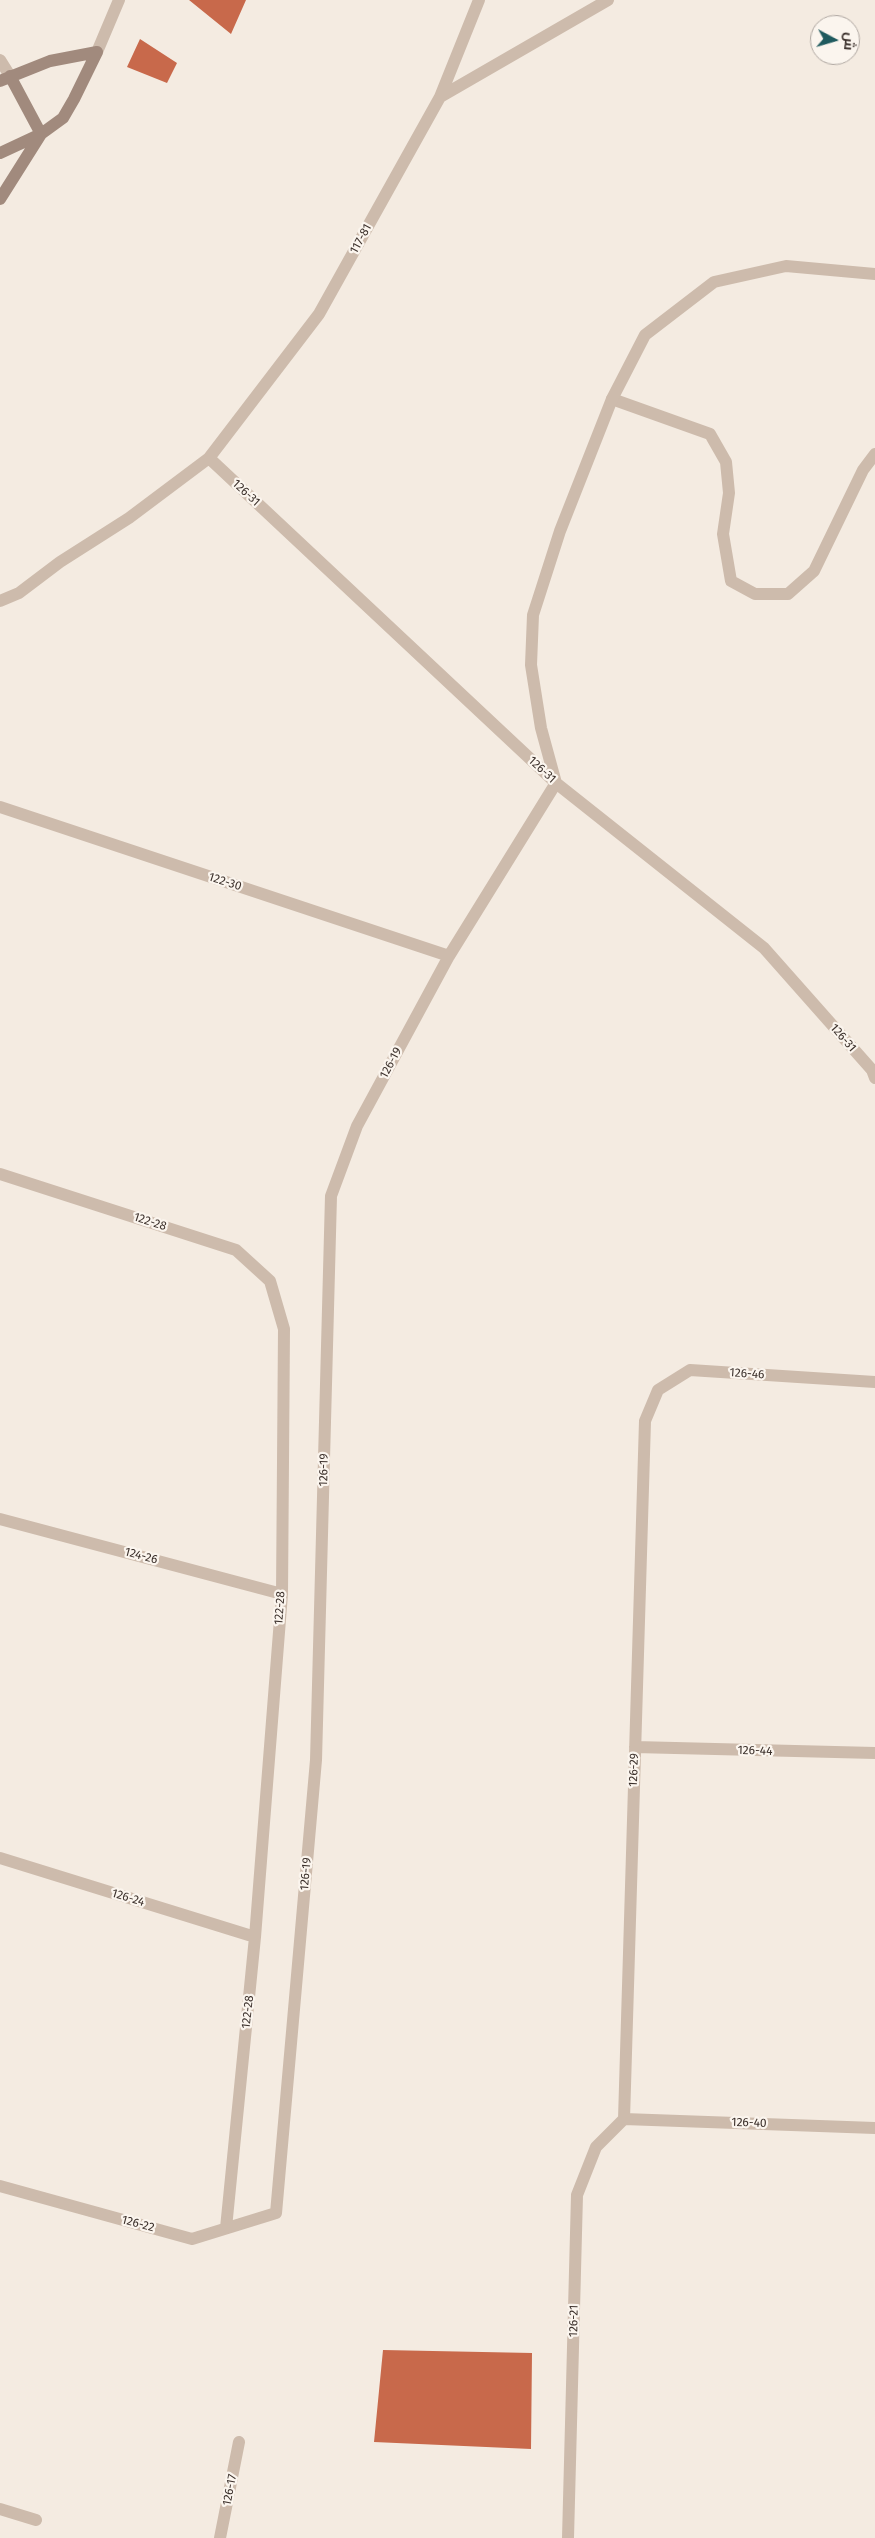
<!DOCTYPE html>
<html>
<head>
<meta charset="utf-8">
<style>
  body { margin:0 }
  #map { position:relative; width:875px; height:2538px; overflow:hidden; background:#f4ebe1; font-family:"Fira Sans",Cairo,sans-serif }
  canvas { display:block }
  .north { position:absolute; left:810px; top:15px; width:50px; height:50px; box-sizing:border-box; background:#fbf5ee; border:1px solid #aea6a0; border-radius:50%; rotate:96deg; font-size:14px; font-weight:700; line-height:20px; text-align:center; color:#3b302b }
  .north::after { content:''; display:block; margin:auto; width:18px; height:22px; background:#1f5a5e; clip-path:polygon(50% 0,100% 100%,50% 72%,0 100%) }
</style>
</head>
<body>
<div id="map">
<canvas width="875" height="2538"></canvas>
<div class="north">ش</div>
</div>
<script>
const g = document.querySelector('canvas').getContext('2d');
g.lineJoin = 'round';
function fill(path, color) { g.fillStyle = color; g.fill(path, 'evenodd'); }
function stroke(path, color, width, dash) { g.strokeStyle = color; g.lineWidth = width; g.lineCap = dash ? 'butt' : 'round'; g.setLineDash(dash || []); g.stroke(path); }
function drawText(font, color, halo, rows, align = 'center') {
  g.font = font + ' "Fira Sans",sans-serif'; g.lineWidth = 4.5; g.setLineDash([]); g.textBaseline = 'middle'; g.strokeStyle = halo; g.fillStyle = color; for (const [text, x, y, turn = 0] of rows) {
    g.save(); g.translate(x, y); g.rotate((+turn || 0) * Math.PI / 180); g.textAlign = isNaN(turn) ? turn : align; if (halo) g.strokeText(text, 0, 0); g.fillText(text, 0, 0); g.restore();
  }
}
const building = new Path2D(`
  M 189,0 L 246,0 L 231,34 Z
  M 140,39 L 177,63 L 167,83 L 127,67 Z
  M 383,2350 L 532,2353 L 531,2449 L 374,2442 Z`);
const service = new Path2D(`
  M 612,399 L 710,434 L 726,462 L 729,493 L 723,534 L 731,581 L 755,594 L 788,594 L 814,571 L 863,470 L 875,454`);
const minor = new Path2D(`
  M 440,97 L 608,0
  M 209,458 L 556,783 L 764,948 L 872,1070 L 875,1078
  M 0,601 L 19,593 L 60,562 L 129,518 L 209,458 L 319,314 L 440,97 L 479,0
  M 556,783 L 541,728 L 531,665 L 533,615 L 560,531 L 612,399 L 645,335 L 714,282 L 786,266 L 875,274
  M 0,807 L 449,956
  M 0,1174 L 236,1250 L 270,1281 L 284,1329 L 282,1594 L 255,1937 L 226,2228
  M 0,1519 L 282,1594
  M 635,1747 L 875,1753
  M 0,1858 L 255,1937
  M 624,2119 L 645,1421 L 658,1390 L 690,1370 L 875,1382
  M 624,2119 L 875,2128
  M 0,2186 L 192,2239 L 276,2213 L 316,1760 L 331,1196 L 357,1126 L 449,956 L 556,783
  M 0,2509 L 36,2520
  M 220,2538 L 239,2442
  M 568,2538 L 577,2195 L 596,2147 L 624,2119`);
const tertiary = new Path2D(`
  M 97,52 L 119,0
  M 0,60 L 10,76`);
const secondary = new Path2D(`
  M 10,76 L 41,134
  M 0,81 L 50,61 L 97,52
  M 0,153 L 41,134
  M 0,199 L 41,134 L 63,118 L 74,99 L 97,52`);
const streetNames = [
  ["117-81",361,239,-61],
  ["126-31",246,493,43],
  ["126-31",542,770,43],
  ["122-30",225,882,18],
  ["126-31",843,1038,49],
  ["126-19",391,1063,-62],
  ["122-28",150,1222,18],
  ["126-46",747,1374,4],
  ["126-19",324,1470,-89],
  ["124-26",141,1556,15],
  ["122-28",280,1608,-86],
  ["126-44",755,1751,2],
  ["126-29",634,1770,-88],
  ["126-19",306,1874,-85],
  ["126-24",128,1898,17],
  ["122-28",248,2012,-84],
  ["126-40",749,2123,2],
  ["126-22",138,2224,15],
  ["126-21",574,2321,-89],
  ["126-17",230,2490,-79]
];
fill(building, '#c8694b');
stroke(service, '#cdbbac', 12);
stroke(minor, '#cdbbac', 12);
stroke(tertiary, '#cdbbac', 12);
stroke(secondary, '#a18a7d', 12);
drawText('12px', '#3b302b', '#fbf5ee', streetNames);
</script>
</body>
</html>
